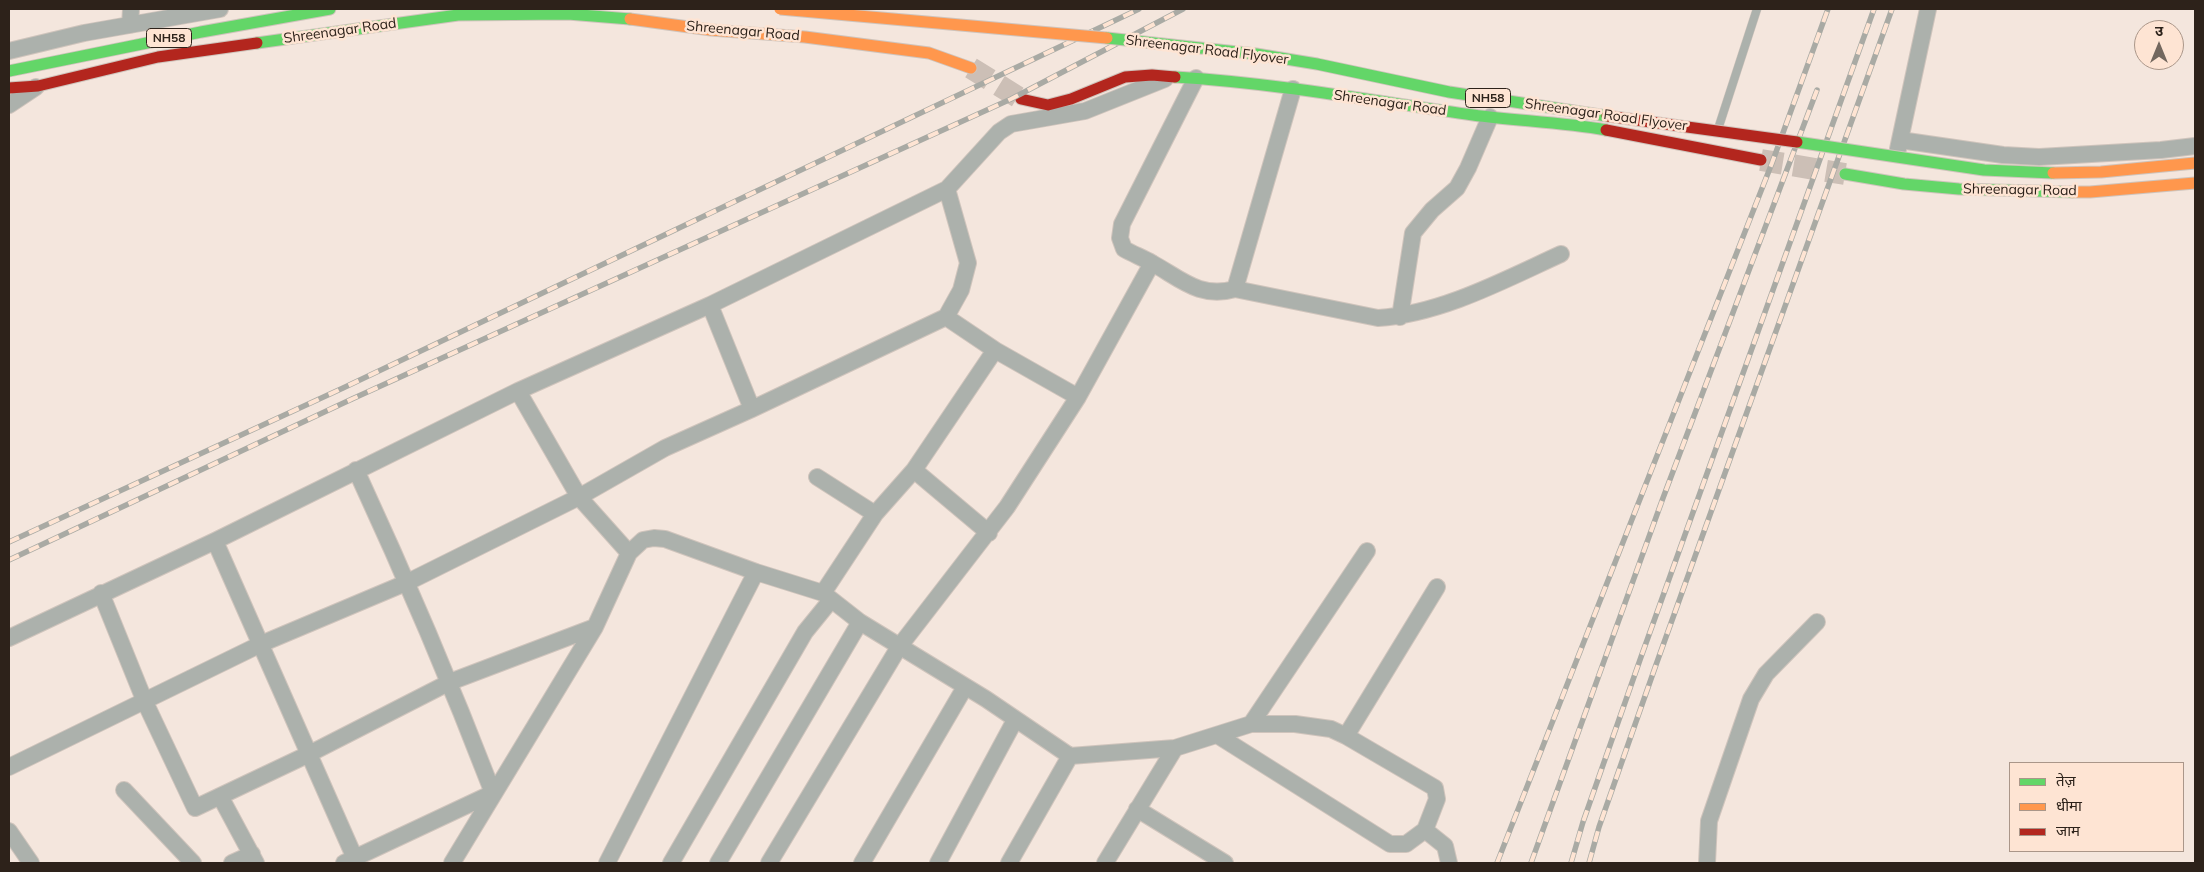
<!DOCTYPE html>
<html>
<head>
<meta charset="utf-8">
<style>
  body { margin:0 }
  #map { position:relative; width:2204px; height:872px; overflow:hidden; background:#f4e6dd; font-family:Mulish,"Noto Sans Devanagari",sans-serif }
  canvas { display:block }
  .frame { position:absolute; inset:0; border:10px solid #2d221a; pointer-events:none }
  .legend { position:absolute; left:2009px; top:762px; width:175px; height:90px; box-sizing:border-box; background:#fee4d3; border:1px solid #aa9689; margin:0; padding:6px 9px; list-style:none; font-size:15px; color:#2d221a }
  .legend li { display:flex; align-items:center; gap:10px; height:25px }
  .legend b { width:25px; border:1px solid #aa9689 }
  .north { position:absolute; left:2134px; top:20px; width:50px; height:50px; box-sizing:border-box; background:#fee4d3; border:1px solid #aa9689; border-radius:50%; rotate:0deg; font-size:14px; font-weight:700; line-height:20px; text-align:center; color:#2d221a }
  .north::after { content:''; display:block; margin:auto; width:18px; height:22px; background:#73675e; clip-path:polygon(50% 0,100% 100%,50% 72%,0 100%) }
</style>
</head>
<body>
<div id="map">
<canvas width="2204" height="872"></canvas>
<div class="frame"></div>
<ul class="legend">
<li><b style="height:6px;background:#63d668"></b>तेज़</li>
<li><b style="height:6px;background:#ff974d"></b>धीमा</li>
<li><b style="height:6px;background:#b3261e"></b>जाम</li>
</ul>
<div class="north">उ</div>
</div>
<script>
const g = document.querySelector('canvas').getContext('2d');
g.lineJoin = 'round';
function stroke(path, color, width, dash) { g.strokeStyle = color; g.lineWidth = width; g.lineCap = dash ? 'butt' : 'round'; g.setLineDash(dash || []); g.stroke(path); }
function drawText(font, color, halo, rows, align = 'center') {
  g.font = font + ' Mulish,sans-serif'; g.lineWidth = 5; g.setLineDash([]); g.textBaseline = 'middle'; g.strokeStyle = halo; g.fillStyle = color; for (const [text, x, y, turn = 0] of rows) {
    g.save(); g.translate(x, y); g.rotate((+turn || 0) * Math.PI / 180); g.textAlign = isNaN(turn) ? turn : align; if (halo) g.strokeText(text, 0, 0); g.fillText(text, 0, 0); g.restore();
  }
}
const secondaryTunnel = new Path2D(`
  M 971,68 L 1021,99
  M 1761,160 L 1845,174`);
const lane = new Path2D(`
  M 1719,126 L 1757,9`);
const street = new Path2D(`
  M 130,25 L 131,9
  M 9,51 L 84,33 L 220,9
  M 1196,78 L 1122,224 L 1120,238 L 1124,249 C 1133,254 1143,258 1152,263 C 1181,279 1200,299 1235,289 L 1378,318 C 1441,314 1504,280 1561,254
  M 9,105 L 36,87
  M 1900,140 L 2003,155 L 2039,157 L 2161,150 L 2195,146
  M 1898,149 L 1928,9
  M 1235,289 L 1293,89
  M 710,305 L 752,409
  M 946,317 L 995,350 L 1078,397
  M 1400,317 L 1413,233 L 1432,210 L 1457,188 L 1468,168 L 1490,117
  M 518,391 L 579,497 L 629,553
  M 914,470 L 989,533
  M 817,477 L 875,514
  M 215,541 L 357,863
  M 101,593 L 145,702 L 195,808 L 309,754 L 450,682 L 595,627
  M 823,593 L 875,514 L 914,470 L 995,350
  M 9,638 L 215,541 L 518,391 L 710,305 L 947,189 L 999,132 L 1011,124 L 1085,111 L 1165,79
  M 1251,724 L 1367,551
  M 1217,735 L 1390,844 L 1406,844 L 1425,830
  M 1346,736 L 1437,587
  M 9,767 L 261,644 L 408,582 L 579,497 L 665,448 L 752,409 L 946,317 L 961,290 L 968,263 L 947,189
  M 124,790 L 193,863
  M 220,796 L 256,863
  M 1137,809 L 1225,863
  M 9,831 L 31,863
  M 232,863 L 252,854
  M 344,863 L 493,793 C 451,684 405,576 356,470
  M 452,863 L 595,627 L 629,553 L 643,540 L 654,538 L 665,539 L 756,572 L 823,593 L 860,622 L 986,699 L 1070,756 L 1175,748 L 1251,724 L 1295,724 L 1331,729 L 1346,736 L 1435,788 L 1437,799 L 1425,830 L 1445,846 L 1449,863
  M 607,863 L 756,572
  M 671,863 L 805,632 L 831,600
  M 718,863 L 860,622
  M 769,863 L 899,647 L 1007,507 L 1078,397 L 1152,263
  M 862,863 L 965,687
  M 938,863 L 1015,720
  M 1009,863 L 1070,756
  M 1105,863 L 1175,748
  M 1707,863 L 1709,821 L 1751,699 L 1766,674 L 1817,622`);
const fast = new Path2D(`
  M 257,43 L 458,15 L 568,14 L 630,19
  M 9,71 L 201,32 L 330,9
  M 1175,77 C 1275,83 1374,101 1473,115 C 1517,121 1562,122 1606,130
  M 1845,174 L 1904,184 L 1959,189 L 2072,192`);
const slow = new Path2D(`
  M 630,19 L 711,30 L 805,37 L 929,53 L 971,68
  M 2072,192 L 2090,192 L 2195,183`);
const jam = new Path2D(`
  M 9,88 L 38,86 L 158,57 L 257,43
  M 1021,99 L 1048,105 L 1071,99 L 1125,77 L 1152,75 L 1175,77
  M 1606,130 L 1761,160`);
const rail = new Path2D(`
  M 9,542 L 343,388 L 1139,9
  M 9,560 L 352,399 L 1011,99 L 1183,9
  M 1497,863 L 1772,163 L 1828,9
  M 1531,863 L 1663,498 L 1817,90
  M 1571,863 L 1583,822 L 1641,657 L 1874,9
  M 1589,863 L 1599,827 L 1657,662 L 1892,9`);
const fastBridge = new Path2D(`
  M 1107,38 L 1256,54 L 1317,64 L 1449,92 L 1607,116
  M 1797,142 L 1984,170 L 2053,173`);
const slowBridge = new Path2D(`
  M 780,9 L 1107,38
  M 2053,173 L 2101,172 L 2195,163`);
const jamBridge = new Path2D(`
  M 1607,116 L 1797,142`);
const shields = [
  [169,38,45],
  [1488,98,45]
];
const shieldNames = [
  ["NH58",169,38],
  ["NH58",1488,98]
];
const streetNames = [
  ["Shreenagar Road",340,31,-8],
  ["Shreenagar Road",743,31,5],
  ["Shreenagar Road Flyover",1207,50,7],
  ["Shreenagar Road",1390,103,8],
  ["Shreenagar Road Flyover",1606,115,8],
  ["Shreenagar Road",2020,190,1]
];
stroke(secondaryTunnel, '#ccbfb6', 22, [22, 11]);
stroke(lane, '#cfc4bc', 9);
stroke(street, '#cfc4bc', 18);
stroke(fast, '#cfc4bc', 13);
stroke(slow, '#cfc4bc', 13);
stroke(jam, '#cfc4bc', 13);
stroke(lane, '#acb1ac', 8);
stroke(street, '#acb1ac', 16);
stroke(fast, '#63d668', 11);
stroke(slow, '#ff974d', 11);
stroke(jam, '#b3261e', 11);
stroke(rail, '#a9aaa4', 5.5);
stroke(rail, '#fee4d3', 4, [11]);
stroke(fastBridge, '#cfc4bc', 13, []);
stroke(slowBridge, '#cfc4bc', 13, []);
stroke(jamBridge, '#cfc4bc', 13, []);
stroke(fastBridge, '#63d668', 11);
stroke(slowBridge, '#ff974d', 11);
stroke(jamBridge, '#b3261e', 11);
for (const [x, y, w] of shields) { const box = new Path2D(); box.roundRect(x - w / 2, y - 9.5, w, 19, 4); g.fillStyle = '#fee4d3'; g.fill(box); stroke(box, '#2d221a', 1); }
drawText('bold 12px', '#2d221a', null, shieldNames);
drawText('14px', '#2d221a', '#fee4d3', streetNames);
</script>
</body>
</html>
